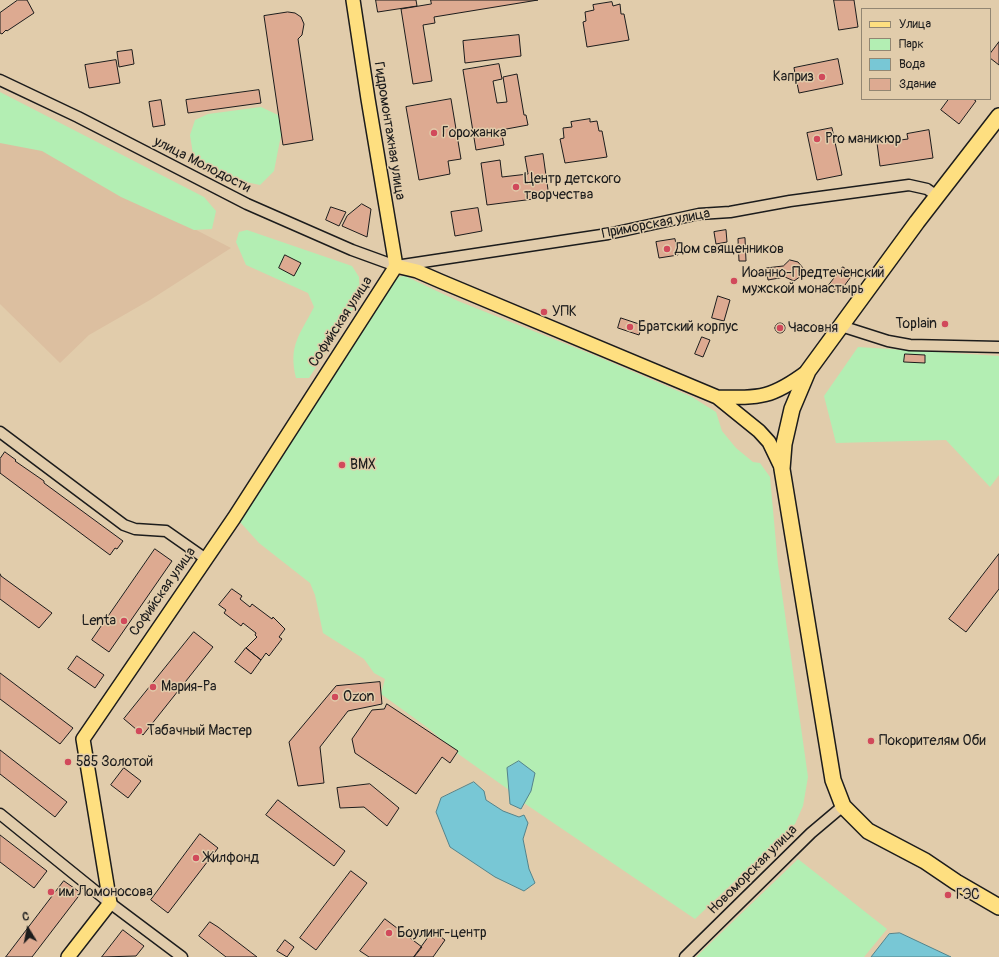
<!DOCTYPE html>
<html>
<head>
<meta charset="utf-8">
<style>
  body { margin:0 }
  #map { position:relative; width:999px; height:957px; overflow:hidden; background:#e1ccab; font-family:Pangolin,sans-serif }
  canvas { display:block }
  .legend { position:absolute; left:861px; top:8px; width:130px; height:92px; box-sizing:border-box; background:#e1ccab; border:1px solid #928672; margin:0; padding:5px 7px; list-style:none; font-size:12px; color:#1c1c1c }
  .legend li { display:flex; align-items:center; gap:8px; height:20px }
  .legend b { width:20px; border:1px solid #928672 }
  .north { position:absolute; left:8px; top:909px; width:40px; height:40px; -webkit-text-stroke:3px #e1ccab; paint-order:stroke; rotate:350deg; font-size:11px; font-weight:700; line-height:16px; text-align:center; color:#1c1c1c }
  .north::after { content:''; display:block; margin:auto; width:14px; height:18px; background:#1c1c1c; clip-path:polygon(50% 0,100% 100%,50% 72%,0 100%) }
</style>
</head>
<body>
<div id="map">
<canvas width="999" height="957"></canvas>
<ul class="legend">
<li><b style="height:5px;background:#fedf80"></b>Улица</li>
<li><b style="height:11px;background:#b3eeb3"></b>Парк</li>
<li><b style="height:11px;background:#78c7d5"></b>Вода</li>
<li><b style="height:11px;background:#ddaa91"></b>Здание</li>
</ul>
<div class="north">С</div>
</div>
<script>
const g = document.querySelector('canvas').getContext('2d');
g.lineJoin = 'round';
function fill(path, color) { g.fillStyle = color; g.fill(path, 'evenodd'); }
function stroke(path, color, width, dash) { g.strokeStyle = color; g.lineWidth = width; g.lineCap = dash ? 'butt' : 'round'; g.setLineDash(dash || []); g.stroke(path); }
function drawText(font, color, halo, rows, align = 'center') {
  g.font = font + ' Pangolin,sans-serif'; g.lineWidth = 3; g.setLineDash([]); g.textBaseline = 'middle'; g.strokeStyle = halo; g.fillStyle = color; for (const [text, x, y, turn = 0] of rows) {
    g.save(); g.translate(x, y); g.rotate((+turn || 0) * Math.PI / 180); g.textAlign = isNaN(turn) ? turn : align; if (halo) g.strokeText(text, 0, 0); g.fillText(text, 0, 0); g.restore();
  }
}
const built = new Path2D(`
  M 0,141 L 34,146 L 231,248 L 150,300 L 89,335 L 60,363 L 0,304 Z`);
const green = new Path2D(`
  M 0,92 L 204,197 L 216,211 L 212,229 L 194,230 L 121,197 L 42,151 L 0,143 Z
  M 261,107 L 278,115 L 282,130 L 274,171 L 260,185 L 222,177 L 193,154 L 190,135 L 195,120 L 208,114 Z
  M 247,230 L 352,266 L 359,277 L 360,298 L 309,378 L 296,378 C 288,345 300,335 314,307 L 308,293 L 246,265 L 236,242 L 239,232 Z
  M 405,276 L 458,301 L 601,358 L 692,397 L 716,412 L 722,431 L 736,448 L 753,462 L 760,463 L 770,477 L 778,565 L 808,777 L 803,806 L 795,824 L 695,919 L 524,803 L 531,791 L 535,774 L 530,769 L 507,768 L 509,790 L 457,753 L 428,728 L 381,694 L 385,679 L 374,673 L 364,659 L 323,633 L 315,595 L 310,583 L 259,543 L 240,522 L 244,507 L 395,277 Z
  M 858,347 L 999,356 L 999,475 L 990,487 L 946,440 L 836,443 L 824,396 Z
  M 798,859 L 887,929 L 864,957 L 696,957 Z`);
const water = new Path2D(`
  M 519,761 L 535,773 L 531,791 L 521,809 L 510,804 L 507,768 Z
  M 474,782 L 484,791 L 486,800 L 503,811 L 519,817 L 524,815 L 528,823 L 523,839 L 529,869 L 535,883 L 524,891 L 495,877 L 450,847 L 436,812 L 441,798 Z
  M 900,933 L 951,957 L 871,957 L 889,934 Z`);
const building = new Path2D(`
  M 18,0 L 27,0 L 34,13 L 7,31 L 6,30 L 2,34 L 0,33 L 0,13 Z
  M 376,0 L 416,0 L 417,6 L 378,12 Z
  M 431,0 L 538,0 L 434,17 L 435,23 L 423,25 L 432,81 L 413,84 L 401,9 L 431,4 Z
  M 834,0 L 854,0 L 858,27 L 839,30 Z
  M 612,2 L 613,6 L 620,4 L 621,14 L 624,14 L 629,40 L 587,47 L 583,22 L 586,21 L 585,12 L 594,10 L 593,5 Z
  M 288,12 L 295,13 L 301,17 L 304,24 L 302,35 L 298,39 L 313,140 L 283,145 L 264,16 Z
  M 519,35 L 521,56 L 465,63 L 463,41 Z
  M 999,42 L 999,65 L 990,58 L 990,54 Z
  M 132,50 L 134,64 L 119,67 L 117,52 Z
  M 838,59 L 843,84 L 799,93 L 794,68 Z
  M 116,60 L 120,83 L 89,88 L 85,65 Z
  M 499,64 L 502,79 L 493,81 L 497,103 L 507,102 L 503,77 L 517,74 L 524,115 L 526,115 L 528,125 L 501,130 L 504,145 L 476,150 L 463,70 Z
  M 259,90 L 261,103 L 188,113 L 186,100 Z
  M 451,99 L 461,159 L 448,161 L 450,174 L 419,180 L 406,107 Z
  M 949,99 L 973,99 L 976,101 L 959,124 L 941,110 Z
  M 161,100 L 165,125 L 153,127 L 149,102 Z
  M 590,119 L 590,122 L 597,121 L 599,131 L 602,131 L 607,157 L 565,163 L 560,139 L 564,138 L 563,128 L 572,127 L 571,122 Z
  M 832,128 L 842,175 L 817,180 L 807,133 Z
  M 929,130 L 933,158 L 880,166 L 877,143 L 908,139 L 907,134 Z
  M 543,154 L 549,197 L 487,205 L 481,163 L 500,160 L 502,177 L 528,174 L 525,157 Z
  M 362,204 L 371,209 L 367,237 L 342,226 L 347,216 Z
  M 331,207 L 346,212 L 339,226 L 326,220 Z
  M 478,208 L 482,231 L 455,236 L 451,212 Z
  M 726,230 L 727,242 L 716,244 L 714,232 Z
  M 745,238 L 746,261 L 739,261 L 738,239 Z
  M 675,239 L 678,255 L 659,258 L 656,242 Z
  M 285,255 L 301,263 L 294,276 L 279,268 Z
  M 790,260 L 798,262 L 803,268 L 801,276 L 794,281 L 785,277 L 768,280 L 766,268 L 783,266 Z
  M 843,267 L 853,274 L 839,293 L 829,285 Z
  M 718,296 L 730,300 L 724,321 L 712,318 Z
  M 621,318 L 642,325 L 639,335 L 618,328 Z
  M775 328a5 5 0 1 1 10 0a5 5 0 1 1-10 0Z
  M 702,337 L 710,340 L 703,357 L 695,354 Z
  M 905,354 L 925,355 L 925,363 L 904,362 Z
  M 5,452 L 16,460 L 15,461 L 44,481 L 44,483 L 123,541 L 117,549 L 115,548 L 110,555 L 0,473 L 0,459 Z
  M 155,549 L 172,561 L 109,652 L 92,640 Z
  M 999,554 L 999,589 L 966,632 L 949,619 Z
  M 0,574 L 1,576 L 52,613 L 39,628 L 0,599 Z
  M 232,589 L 242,596 L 240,599 L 250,607 L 252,604 L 272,619 L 273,617 L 285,629 L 279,637 L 282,639 L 269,656 L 266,653 L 261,660 L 246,648 L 257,637 L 255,635 L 256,633 L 243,623 L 241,626 L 224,613 L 226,610 L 219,605 Z
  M 194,632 L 213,647 L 143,735 L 124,719 Z
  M 246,648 L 261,660 L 251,674 L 235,662 Z
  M 77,656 L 104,675 L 95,688 L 68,669 Z
  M 0,673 L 73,728 L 60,744 L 0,699 Z
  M 380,682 L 382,704 L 348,711 L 320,747 L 324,783 L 298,786 L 289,742 L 336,686 Z
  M 387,704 L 458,751 L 450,763 L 442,757 L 416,794 L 355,753 L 352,739 L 372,710 L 384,709 Z
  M 0,750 L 67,802 L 55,817 L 0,774 Z
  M 124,768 L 141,781 L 128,798 L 111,785 Z
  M 370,784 L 399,808 L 387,826 L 364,807 L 340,808 L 337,788 Z
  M 278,800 L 345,851 L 334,866 L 266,815 Z
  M 200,834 L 218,848 L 168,913 L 151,900 Z
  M 0,835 L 47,871 L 34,888 L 0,862 Z
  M 351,871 L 367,883 L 316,950 L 300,938 Z
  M 64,881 L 81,893 L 32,957 L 6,957 Z
  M 385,919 L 422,947 L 414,957 L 369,957 L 360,951 Z
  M 210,922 L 218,927 L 257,957 L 226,957 L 199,936 Z
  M 123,930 L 144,946 L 136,956 L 102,957 Z
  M 433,931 L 445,940 L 433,957 L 414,957 Z
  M 285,940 L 294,947 L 287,957 L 277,951 Z`);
const minor = new Path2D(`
  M 0,80 L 78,117 L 247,204 L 352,250 L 396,266 L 608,234 L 699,214 L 730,212 L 790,201 L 909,185 L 927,189 L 937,196
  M 841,326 L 888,341 L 910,345 L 999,347
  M 0,432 L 124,525 L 135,529 L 166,531 L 206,559
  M 0,814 L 110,903 L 182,957
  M 685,957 L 811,833 L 843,806`);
const major = new Path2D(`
  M 353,0 L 368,99 L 396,266
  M 396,266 L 417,271 L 440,281 L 717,397 L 759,431 L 769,442 L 782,469
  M 717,397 C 761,398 772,398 808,371
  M 68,957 L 110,903 L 83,739 L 234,518 L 396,266`);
const highway = new Path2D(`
  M 999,116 L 917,222 L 808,371 L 792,409 L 784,444 L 782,469 L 833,780 L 843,806 L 868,831 L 925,861 L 956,882 L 999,907`);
const markers = [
  [822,77,4,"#d1495b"],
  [434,133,4,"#d1495b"],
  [817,139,4,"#d1495b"],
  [516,187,4,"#d1495b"],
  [667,249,4,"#d1495b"],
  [734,281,4,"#d1495b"],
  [544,312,4,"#d1495b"],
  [945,324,4,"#d1495b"],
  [630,327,4,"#d1495b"],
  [780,328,4,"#d1495b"],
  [342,465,4,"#d1495b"],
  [124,621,4,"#d1495b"],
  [153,687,4,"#d1495b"],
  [335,697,4,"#d1495b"],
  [139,731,4,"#d1495b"],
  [871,741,4,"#d1495b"],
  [68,762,4,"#d1495b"],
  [196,858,4,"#d1495b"],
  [51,892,4,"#d1495b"],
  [948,895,4,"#d1495b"],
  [389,933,4,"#d1495b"]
];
const poiNames = [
  ["Каприз",814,77,"right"],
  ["Горожанка",442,133],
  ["Pro маникюр",825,139],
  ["Центр детского",524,179],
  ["творчества",524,195],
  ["Дом священников",675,249],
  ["Иоанно-Предтеченский",742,273],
  ["мужской монастырь",742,289],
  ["УПК",552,312],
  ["Toplain",937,324,"right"],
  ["Братский корпус",638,327],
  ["Часовня",788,328],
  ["BMX",350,465],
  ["Lenta",116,621,"right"],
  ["Мария-Ра",161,687],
  ["Ozon",343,697],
  ["Табачный Мастер",147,731],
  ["Покорителям Оби",879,741],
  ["585 Золотой",76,762],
  ["Жилфонд",204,858],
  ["им Ломоносова",59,892],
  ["ГЭС",956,895],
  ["Боулинг-центр",397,933]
];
const streetNames = [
  ["Гидромонтажная улица",389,131,81],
  ["улица Молодости",202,165,27],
  ["Приморская улица",656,224,-11],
  ["Софийская улица",341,322,-57],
  ["Софийская улица",163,592,-55],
  ["Новоморская улица",753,870,-45]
];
fill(built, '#dcbfa0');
fill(green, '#b3eeb3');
fill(water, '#78c7d5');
stroke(water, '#53838b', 1);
fill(building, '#ddaa91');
stroke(building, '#1c1c1c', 1);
stroke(minor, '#1c1c1c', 13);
stroke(major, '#1c1c1c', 16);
stroke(highway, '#1c1c1c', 18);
stroke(minor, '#e1ccab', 10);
stroke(major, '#fedf80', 13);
stroke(highway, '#fedf80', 15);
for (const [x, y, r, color] of markers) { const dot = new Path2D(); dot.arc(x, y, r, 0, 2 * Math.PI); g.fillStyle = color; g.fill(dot); stroke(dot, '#e1ccab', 1.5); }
drawText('14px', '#1c1c1c', '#e1ccab', poiNames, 'left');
drawText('14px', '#1c1c1c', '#e1ccab', streetNames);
</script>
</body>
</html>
